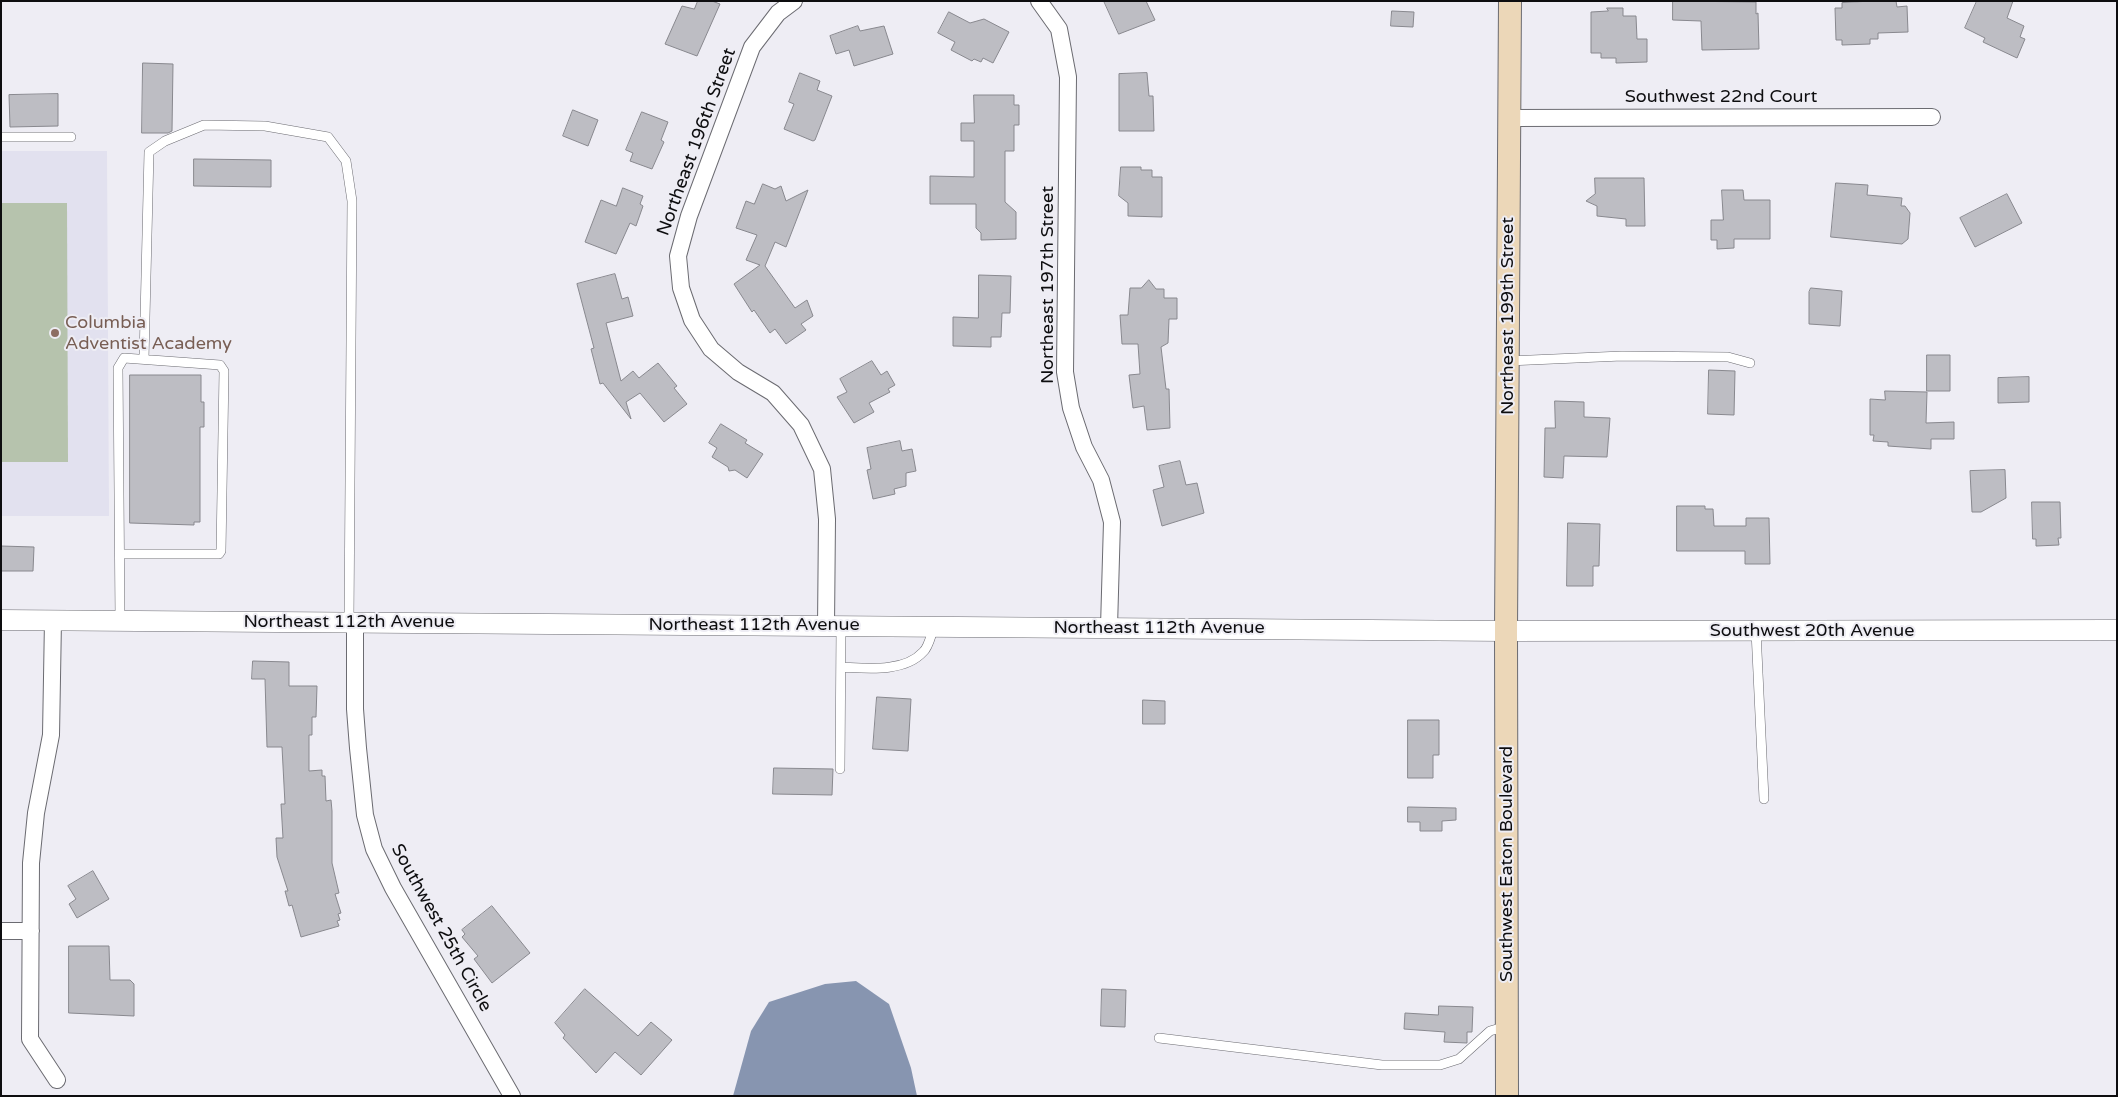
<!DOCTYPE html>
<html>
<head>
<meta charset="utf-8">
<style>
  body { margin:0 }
  #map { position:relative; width:2118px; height:1097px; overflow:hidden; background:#eeedf4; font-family:"Varela Round",sans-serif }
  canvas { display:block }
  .frame { position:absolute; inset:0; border:2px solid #0d0d0f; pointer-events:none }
</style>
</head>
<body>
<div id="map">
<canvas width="2118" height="1097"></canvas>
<div class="frame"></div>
</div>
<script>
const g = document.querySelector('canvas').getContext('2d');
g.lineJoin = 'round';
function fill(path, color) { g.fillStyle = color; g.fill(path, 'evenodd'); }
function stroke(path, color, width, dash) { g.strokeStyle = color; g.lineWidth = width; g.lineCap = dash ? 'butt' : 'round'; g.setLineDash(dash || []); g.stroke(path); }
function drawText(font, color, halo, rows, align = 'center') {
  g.font = font + ' "Varela Round",sans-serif'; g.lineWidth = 4; g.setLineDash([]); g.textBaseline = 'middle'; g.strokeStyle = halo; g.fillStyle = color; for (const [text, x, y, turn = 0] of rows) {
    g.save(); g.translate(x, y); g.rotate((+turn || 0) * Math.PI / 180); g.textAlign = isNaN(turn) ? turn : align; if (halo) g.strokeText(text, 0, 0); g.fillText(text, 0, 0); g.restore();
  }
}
const built = new Path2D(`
  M 1,151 L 107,151 L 109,516 L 1,516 Z`);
const green = new Path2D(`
  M 1,203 L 67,203 L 68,462 L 1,462 Z`);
const water = new Path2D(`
  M 856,981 L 889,1004 L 911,1068 L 917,1096 L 733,1096 L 751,1031 L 769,1002 L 825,984 Z`);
const building = new Path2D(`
  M 698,1 L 712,1 L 720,4 L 697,56 L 665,44 L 682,6 L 694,9 Z
  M 1104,1 L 1146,1 L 1155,20 L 1119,34 Z
  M 1673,1 L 1756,2 L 1756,14 L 1758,13 L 1759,49 L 1702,50 L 1701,21 L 1673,20 Z
  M 1872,1 L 1896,1 L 1897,7 L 1907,6 L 1908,32 L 1878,33 L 1878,39 L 1870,39 L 1870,44 L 1842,45 L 1842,40 L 1836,40 L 1835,8 L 1842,8 L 1842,3 Z
  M 1977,1 L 2013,1 L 2007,18 L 2024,26 L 2020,37 L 2025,39 L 2017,58 L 1983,42 L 1985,38 L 1965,28 Z
  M 1607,8 L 1623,8 L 1623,16 L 1636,16 L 1637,39 L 1647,39 L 1647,62 L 1616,63 L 1616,58 L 1601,58 L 1601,53 L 1591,53 L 1591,12 L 1608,11 Z
  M 1392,11 L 1414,12 L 1413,27 L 1391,26 Z
  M 949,12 L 970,23 L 984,19 L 1009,32 L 993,63 L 983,58 L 981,62 L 974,59 L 972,61 L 951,50 L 955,42 L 938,33 Z
  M 858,26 L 860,31 L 884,26 L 893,54 L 854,66 L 849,50 L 836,54 L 830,36 Z
  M 143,63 L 173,64 L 172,131 L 168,133 L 142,133 Z
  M 800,73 L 820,81 L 817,90 L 832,96 L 815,140 L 813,141 L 784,129 L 794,104 L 789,102 Z
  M 1147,73 L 1149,96 L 1153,96 L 1154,131 L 1119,131 L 1119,74 Z
  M 58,94 L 58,126 L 10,127 L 9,95 Z
  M 974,95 L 1014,95 L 1014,105 L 1019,105 L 1019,125 L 1014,125 L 1014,151 L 1005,151 L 1005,202 L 1016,212 L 1016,239 L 981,240 L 981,233 L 976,228 L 976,204 L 930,204 L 930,176 L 974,177 L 974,141 L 961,141 L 961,123 L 974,123 Z
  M 573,110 L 598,120 L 588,146 L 563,136 Z
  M 642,112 L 668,122 L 661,140 L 664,142 L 652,169 L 630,161 L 633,153 L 626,150 Z
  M 194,159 L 271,160 L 271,187 L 194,186 Z
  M 1121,167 L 1141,167 L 1141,170 L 1152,170 L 1152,177 L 1162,177 L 1162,217 L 1128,216 L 1128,203 L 1119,196 Z
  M 1595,178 L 1644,178 L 1645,226 L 1626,226 L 1626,219 L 1597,216 L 1597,206 L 1586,201 L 1595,194 Z
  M 1836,183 L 1868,185 L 1867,195 L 1902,198 L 1901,206 L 1905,206 L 1910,213 L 1908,239 L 1902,244 L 1831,237 Z
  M 763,184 L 775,189 L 781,186 L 786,201 L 808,190 L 786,247 L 775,242 L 765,266 L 795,308 L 807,300 L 813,316 L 801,324 L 806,330 L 786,344 L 775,329 L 770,333 L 754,310 L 752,312 L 734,284 L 760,265 L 746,260 L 757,235 L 736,228 L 746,201 L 754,204 Z
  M 623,188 L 643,196 L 640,204 L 643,206 L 636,226 L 630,223 L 616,254 L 585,242 L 601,200 L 616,206 Z
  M 1722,190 L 1743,190 L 1744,200 L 1770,200 L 1770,239 L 1734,239 L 1734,248 L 1717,249 L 1717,240 L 1711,240 L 1711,220 L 1723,220 Z
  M 2007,194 L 2022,223 L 1975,247 L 1960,218 Z
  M 615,274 L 622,299 L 628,297 L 633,316 L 606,323 L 621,381 L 633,371 L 639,378 L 658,363 L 677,386 L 674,388 L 687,404 L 664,422 L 640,393 L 626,402 L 631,419 L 603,383 L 600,384 L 591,349 L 594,348 L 577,284 Z
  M 979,275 L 1011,276 L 1010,313 L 1002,313 L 1001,337 L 991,337 L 991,347 L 953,346 L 953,317 L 978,318 Z
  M 1149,280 L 1156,289 L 1164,289 L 1164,298 L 1177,298 L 1177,319 L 1169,319 L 1168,343 L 1161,347 L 1166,389 L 1169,389 L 1170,428 L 1147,430 L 1144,406 L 1133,408 L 1129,375 L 1140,374 L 1138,344 L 1122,344 L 1120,315 L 1128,315 L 1130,288 L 1141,288 Z
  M 1811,288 L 1842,291 L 1840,326 L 1809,324 L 1809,292 Z
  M 1927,355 L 1950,355 L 1950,391 L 1927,391 Z
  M 872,361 L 881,375 L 887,371 L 895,385 L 888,389 L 890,392 L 869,403 L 874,412 L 854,423 L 837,397 L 847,392 L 840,379 Z
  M 1709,370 L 1735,371 L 1734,415 L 1708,414 Z
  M 130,375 L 201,375 L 201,402 L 204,402 L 204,427 L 200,427 L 200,522 L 194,522 L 194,525 L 130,523 Z
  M 2029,377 L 2029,402 L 1998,403 L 1998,378 Z
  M 1885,391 L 1927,392 L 1926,423 L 1954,422 L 1954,439 L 1931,439 L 1931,449 L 1888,446 L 1888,442 L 1873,441 L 1874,435 L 1870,435 L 1870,399 L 1885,400 Z
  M 1555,401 L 1584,402 L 1584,417 L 1610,418 L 1607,457 L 1564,456 L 1563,478 L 1544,477 L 1545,428 L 1555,428 Z
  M 721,424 L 747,440 L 745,443 L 763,454 L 747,478 L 735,470 L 729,471 L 728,467 L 712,457 L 717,448 L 709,443 Z
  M 900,441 L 902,451 L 912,449 L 916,471 L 906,473 L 906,486 L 894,489 L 895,494 L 873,499 L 867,470 L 871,469 L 867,448 Z
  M 1180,461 L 1186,485 L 1197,483 L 1204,513 L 1162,526 L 1153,490 L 1164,487 L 1159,466 Z
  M 2005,470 L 2006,498 L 1981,512 L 1972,512 L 1970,471 Z
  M 2032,502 L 2060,502 L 2061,538 L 2058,538 L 2059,545 L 2036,546 L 2036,539 L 2033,539 Z
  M 1677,506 L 1705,506 L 1705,509 L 1713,509 L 1714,526 L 1746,526 L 1746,518 L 1769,518 L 1770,564 L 1745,564 L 1745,551 L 1677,551 Z
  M 1568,523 L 1600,524 L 1599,566 L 1593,566 L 1593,586 L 1567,586 Z
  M 1,546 L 34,547 L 33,571 L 1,571 Z
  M 253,661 L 289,662 L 289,686 L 317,686 L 316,717 L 312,717 L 312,735 L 309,735 L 309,771 L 322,770 L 322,776 L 325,776 L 326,801 L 331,800 L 332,811 L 332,863 L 339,893 L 335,894 L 341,913 L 338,914 L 340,920 L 337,921 L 339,926 L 301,937 L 292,905 L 289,906 L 285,891 L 288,891 L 277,857 L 276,838 L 283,838 L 281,804 L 285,804 L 282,747 L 267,747 L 265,679 L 252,679 Z
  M 877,697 L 911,699 L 908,751 L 873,749 Z
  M 1143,700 L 1165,701 L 1165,724 L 1143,724 Z
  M 1408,720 L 1439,720 L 1439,755 L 1433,755 L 1433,778 L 1408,778 Z
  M 774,768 L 833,769 L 832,795 L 773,794 Z
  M 1408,807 L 1456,808 L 1456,820 L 1442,821 L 1442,831 L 1420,831 L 1420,822 L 1408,822 Z
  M 93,871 L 109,899 L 77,918 L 69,904 L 76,899 L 68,886 Z
  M 492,906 L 530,953 L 492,983 L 474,959 L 478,956 L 462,937 L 465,934 L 462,930 Z
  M 69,946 L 109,946 L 110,980 L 130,980 L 134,984 L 134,1016 L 69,1013 Z
  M 585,989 L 638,1036 L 651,1022 L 672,1040 L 641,1075 L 615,1052 L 596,1073 L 563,1038 L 565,1035 L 555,1023 Z
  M 1102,989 L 1126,990 L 1125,1027 L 1101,1026 Z
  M 1439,1006 L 1473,1007 L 1472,1032 L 1467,1032 L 1467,1043 L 1444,1042 L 1445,1032 L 1404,1029 L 1405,1013 L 1438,1015 Z`);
const service = new Path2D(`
  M 1,137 L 71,137
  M 144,359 L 149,152 L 165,141 L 204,125 L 265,126 L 328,137 L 346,161 L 352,201 L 349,622
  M 1508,361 L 1622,356 L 1728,357 L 1750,363
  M 120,554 L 219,554 L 221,551 L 224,371 L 220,365 L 124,358 L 118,368 L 120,620
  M 1756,631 L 1764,799
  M 841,667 C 865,668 904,673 923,652 C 929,647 931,634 934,627
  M 840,769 L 841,626
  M 1159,1038 L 1382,1065 L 1440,1065 L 1459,1059 L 1490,1031 L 1507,1026`);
const minor = new Path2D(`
  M 794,1 L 778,13 L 752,47 L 689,216 L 678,256 L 681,288 L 692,320 L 711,349 L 738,372 L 773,393 L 801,425 L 822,469 L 827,519 L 826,626
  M 1039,1 L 1059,29 L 1068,77 L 1065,372 L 1071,408 L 1084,447 L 1101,480 L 1112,522 L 1109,627
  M 1510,118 L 1932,117
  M 53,620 L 51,735 L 36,813 L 31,863 L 30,1039 L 57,1080
  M 355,622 L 355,709 L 358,748 L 365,815 L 374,849 L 393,888 L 512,1096
  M 1,931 L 31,931`);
const tertiary = new Path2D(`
  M 1,620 L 1506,631 L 2117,630`);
const secondary = new Path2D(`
  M 1507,1096 L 1506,631 L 1510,1`);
const markers = [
  [55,333,5,"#8d6e63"]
];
const streetNames = [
  ["Southwest 22nd Court",1721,97],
  ["Northeast 196th Street",697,142,-70],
  ["Northeast 197th Street",1048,285,-90],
  ["Northeast 199th Street",1508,316,-90],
  ["Northeast 112th Avenue",349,622],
  ["Northeast 112th Avenue",754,625],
  ["Northeast 112th Avenue",1159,628],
  ["Southwest 20th Avenue",1812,631],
  ["Southwest Eaton Boulevard",1507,864,-90],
  ["Southwest 25th Circle",441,928,61]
];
const educationNames = [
  ["Columbia",65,323],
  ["Adventist Academy",65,344]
];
fill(built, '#e2e1ef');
fill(green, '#b6c3ad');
fill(water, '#8795b0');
fill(building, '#bdbdc3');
stroke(building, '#88888e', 1);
stroke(service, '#6b6b71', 10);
stroke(minor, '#6b6b71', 18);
stroke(tertiary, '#6b6b71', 21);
stroke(secondary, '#6b6b71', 24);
stroke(service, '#fff', 9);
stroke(minor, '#fff', 16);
stroke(tertiary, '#fff', 20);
stroke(secondary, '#ecd7b8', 22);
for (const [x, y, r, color] of markers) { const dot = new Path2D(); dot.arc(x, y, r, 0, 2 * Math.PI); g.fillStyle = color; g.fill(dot); stroke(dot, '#eeedf4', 2); }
drawText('18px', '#0d0d0f', '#eeedf4', streetNames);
drawText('18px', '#785e54', '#eeedf4', educationNames, 'left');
</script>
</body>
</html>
